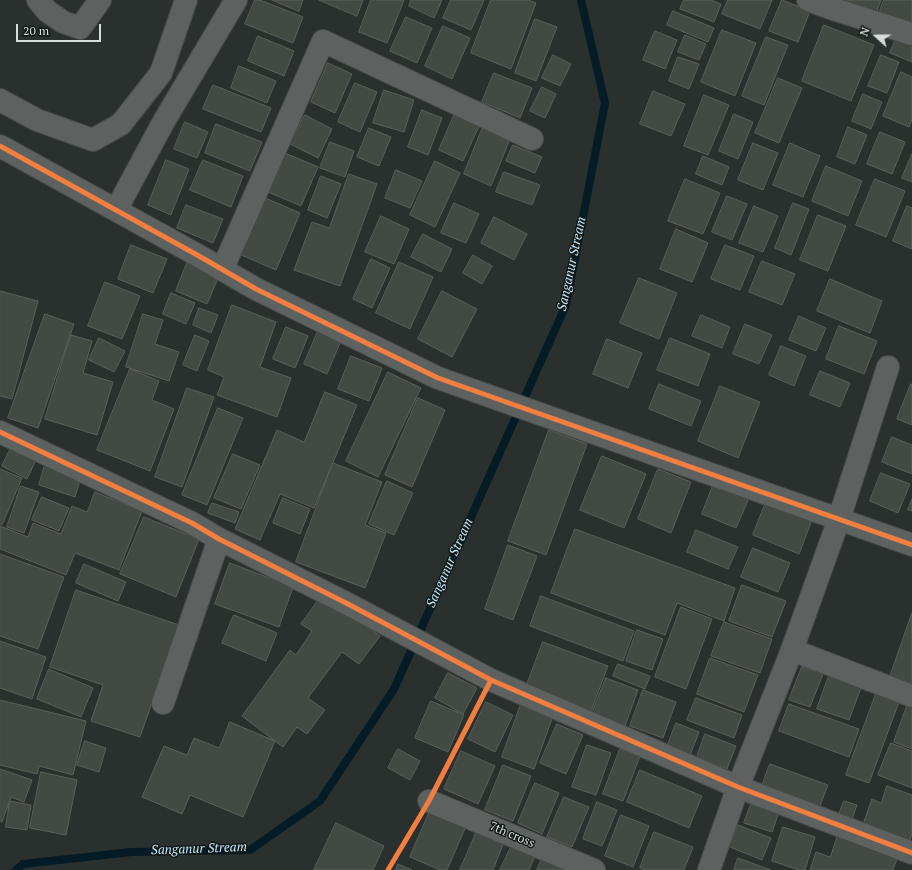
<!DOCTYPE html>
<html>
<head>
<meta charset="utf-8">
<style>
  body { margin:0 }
  #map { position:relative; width:912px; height:870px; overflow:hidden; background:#29302d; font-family:"PT Serif",serif }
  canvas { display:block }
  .north { position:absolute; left:856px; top:16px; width:40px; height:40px; -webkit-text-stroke:3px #131917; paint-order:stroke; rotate:291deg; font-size:11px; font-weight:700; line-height:16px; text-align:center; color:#d6dedb }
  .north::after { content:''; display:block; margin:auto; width:14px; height:18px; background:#d6dedb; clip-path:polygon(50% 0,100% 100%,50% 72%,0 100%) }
  .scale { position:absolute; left:16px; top:24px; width:85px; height:18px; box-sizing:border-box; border:2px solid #d6dedb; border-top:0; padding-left:5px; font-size:12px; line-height:14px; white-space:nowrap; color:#d6dedb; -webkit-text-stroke:3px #131917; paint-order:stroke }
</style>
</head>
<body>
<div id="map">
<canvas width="912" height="870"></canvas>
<div class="north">N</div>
<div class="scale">20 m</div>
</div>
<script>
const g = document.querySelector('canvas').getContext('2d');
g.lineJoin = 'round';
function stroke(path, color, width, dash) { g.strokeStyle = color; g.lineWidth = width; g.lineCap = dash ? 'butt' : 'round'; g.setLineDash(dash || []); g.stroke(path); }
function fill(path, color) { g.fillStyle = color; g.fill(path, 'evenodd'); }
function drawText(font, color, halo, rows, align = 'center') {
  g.font = font + ' "PT Serif",serif'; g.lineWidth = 3; g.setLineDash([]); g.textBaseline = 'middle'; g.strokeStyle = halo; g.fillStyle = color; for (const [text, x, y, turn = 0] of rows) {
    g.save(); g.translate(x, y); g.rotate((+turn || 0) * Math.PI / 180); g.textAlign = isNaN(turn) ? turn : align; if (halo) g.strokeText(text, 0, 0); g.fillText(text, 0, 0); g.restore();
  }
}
const stream = new Path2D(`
  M 16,870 L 23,864 L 131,852 L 250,850 L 320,801 L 394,689 L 566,305 L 605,103 L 581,0`);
const building = new Path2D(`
  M 255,0 L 260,0 L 303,17 L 293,43 L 245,24 Z
  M 272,0 L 303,0 L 299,11 Z
  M 319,0 L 363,0 L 357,16 Z
  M 371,0 L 404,0 L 387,43 L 359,32 Z
  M 411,0 L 442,0 L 434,18 L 409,6 Z
  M 451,0 L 484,0 L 471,30 L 443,18 Z
  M 491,0 L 528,0 L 536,3 L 511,69 L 471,53 Z
  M 684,0 L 711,0 L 721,4 L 714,22 L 680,9 Z
  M 728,0 L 772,0 L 760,29 L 722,14 Z
  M 782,0 L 810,11 L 798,42 L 769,31 Z
  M 837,0 L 881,0 L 876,14 Z
  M 884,0 L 912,0 L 912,25 L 879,13 Z
  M 673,11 L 714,28 L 708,42 L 667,25 Z
  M 406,17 L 432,28 L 417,63 L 390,51 Z
  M 535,19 L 557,27 L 536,81 L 515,73 Z
  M 824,25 L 874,45 L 851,101 L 802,81 Z
  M 443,26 L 470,38 L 452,79 L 425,66 Z
  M 722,30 L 756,43 L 735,96 L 701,82 Z
  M 655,31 L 677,40 L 665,69 L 643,60 Z
  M 898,34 L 912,40 L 912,62 L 890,53 Z
  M 685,35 L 706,44 L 699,60 L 678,52 Z
  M 258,36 L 294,51 L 284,76 L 248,61 Z
  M 766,37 L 788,45 L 764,105 L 742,96 Z
  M 553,55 L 571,64 L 560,86 L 542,78 Z
  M 881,55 L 899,62 L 887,93 L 868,86 Z
  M 678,57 L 699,64 L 689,89 L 669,81 Z
  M 328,63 L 352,74 L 335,113 L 311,102 Z
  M 239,66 L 276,81 L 267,103 L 231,88 Z
  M 901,72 L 912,77 L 912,119 L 909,127 L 883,116 Z
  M 494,73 L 532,88 L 520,118 L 482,102 Z
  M 778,78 L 802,88 L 779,143 L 755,133 Z
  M 355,83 L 377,92 L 360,132 L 338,122 Z
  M 213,85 L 271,108 L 261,132 L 203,109 Z
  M 542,87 L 556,94 L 545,118 L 530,111 Z
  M 384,90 L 414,100 L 404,132 L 373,123 Z
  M 653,91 L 685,104 L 671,136 L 640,124 Z
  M 863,94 L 882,102 L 871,129 L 852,121 Z
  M 704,95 L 729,105 L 708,155 L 684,146 Z
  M 422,110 L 442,118 L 428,155 L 408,147 Z
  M 456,111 L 481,122 L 463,161 L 439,150 Z
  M 734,114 L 753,122 L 738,159 L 719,151 Z
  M 305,115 L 332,129 L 318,158 L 290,144 Z
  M 185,122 L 208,132 L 197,158 L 174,149 Z
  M 216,124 L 262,142 L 250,171 L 205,153 Z
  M 483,127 L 510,139 L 491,186 L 464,174 Z
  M 848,127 L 867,135 L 855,164 L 837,157 Z
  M 369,128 L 391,137 L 379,166 L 357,157 Z
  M 880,132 L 905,142 L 892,174 L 867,164 Z
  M 330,142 L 354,151 L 345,177 L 320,168 Z
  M 753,143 L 778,153 L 763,190 L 738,180 Z
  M 790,143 L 820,156 L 803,197 L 773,185 Z
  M 513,145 L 542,157 L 535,173 L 506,161 Z
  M 285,153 L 318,167 L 301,206 L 268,192 Z
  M 912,154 L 912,182 L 902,178 Z
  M 703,156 L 729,167 L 722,185 L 696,174 Z
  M 166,160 L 189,169 L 171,215 L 148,205 Z
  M 203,160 L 243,176 L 231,207 L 190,190 Z
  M 435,161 L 460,173 L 435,227 L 410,215 Z
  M 826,166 L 862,181 L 848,216 L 812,201 Z
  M 396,170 L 422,181 L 410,208 L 385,198 Z
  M 504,172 L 540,185 L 532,205 L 496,192 Z
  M 349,174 L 377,184 L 340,286 L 294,270 L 312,222 L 329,228 Z
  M 321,176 L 341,184 L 327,218 L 308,210 Z
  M 685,179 L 720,193 L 703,234 L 668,221 Z
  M 875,179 L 905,191 L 886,237 L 856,225 Z
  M 727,196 L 747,204 L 732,240 L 712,232 Z
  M 263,197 L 300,213 L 276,270 L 239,254 Z
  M 454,203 L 479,214 L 466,243 L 441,233 Z
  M 793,203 L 809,209 L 791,255 L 775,248 Z
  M 186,205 L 223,219 L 213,243 L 177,228 Z
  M 754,206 L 778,216 L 763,252 L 739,243 Z
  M 907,206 L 912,208 L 912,249 L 893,241 Z
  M 818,215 L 846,226 L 828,271 L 800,260 Z
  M 381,216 L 409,229 L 394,264 L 365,252 Z
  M 494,217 L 527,234 L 514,260 L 481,243 Z
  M 676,229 L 708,243 L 692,282 L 660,269 Z
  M 423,234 L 452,249 L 441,272 L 411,257 Z
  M 131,245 L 167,259 L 153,293 L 118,279 Z
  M 725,245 L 754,256 L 740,290 L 711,279 Z
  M 473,255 L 492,266 L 482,284 L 463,273 Z
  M 371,259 L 390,268 L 372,308 L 353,299 Z
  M 762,261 L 795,274 L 782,305 L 749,292 Z
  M 399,262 L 433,277 L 410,329 L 376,313 Z
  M 187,263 L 219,276 L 207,304 L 176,291 Z
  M 639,278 L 677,293 L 659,339 L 620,323 Z
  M 830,279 L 882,301 L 870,333 L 817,311 Z
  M 105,282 L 140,296 L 122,339 L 88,326 Z
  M 0,291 L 38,301 L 12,399 L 0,396 Z
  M 442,291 L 477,309 L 452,357 L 418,339 Z
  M 171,293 L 195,303 L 186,324 L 163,314 Z
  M 232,305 L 276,322 L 260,367 L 291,378 L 277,417 L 217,395 L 224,377 L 208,370 Z
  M 199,308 L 218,315 L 211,333 L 193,325 Z
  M 45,314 L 74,324 L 38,428 L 8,418 Z
  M 143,314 L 163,320 L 155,344 L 179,352 L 169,381 L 126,367 Z
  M 701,315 L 730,327 L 722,348 L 692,336 Z
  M 799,316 L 826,328 L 816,351 L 789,340 Z
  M 745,324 L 772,335 L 759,364 L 733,354 Z
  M 839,326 L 877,341 L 864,374 L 826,359 Z
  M 286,327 L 308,336 L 295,368 L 273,359 Z
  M 319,329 L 342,338 L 327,374 L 304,364 Z
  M 71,335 L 92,341 L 83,373 L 113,382 L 97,435 L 45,419 Z
  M 195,335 L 209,341 L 197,371 L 183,365 Z
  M 99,338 L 125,351 L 114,372 L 89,360 Z
  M 670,338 L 710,354 L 698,386 L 657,370 Z
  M 607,339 L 642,353 L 628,388 L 593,374 Z
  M 781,346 L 806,356 L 794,386 L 769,375 Z
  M 351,356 L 382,368 L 369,401 L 338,389 Z
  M 130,369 L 159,381 L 152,400 L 174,409 L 150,471 L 97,450 Z
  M 820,371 L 850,383 L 840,407 L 810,395 Z
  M 388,372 L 421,388 L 378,477 L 346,461 Z
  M 659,384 L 701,401 L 691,426 L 649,409 Z
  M 911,384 L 912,385 L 912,425 L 897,419 Z
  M 720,386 L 760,402 L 738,458 L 698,441 Z
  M 187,388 L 214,397 L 182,487 L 155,477 Z
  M 325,392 L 357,405 L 314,508 L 280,494 L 260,540 L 235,529 L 277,430 L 304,442 Z
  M 418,398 L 445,410 L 412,487 L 385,475 Z
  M 218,408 L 243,418 L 207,505 L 182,495 Z
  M 549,430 L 587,444 L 546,555 L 508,541 Z
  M 892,437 L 912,445 L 912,474 L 882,462 Z
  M 13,444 L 38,456 L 27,479 L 2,466 Z
  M 233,454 L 260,465 L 241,509 L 214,498 Z
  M 602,456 L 646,474 L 624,528 L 580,510 Z
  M 333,463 L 382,482 L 365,525 L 386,533 L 365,588 L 296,562 Z
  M 45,465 L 81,477 L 75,497 L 39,485 Z
  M 0,469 L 22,478 L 2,525 L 0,524 Z
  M 658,469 L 691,482 L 671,533 L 638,519 Z
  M 881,473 L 910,484 L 898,513 L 870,501 Z
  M 387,481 L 413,493 L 394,535 L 369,524 Z
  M 714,483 L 749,498 L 736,528 L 702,514 Z
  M 21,486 L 39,492 L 24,533 L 7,527 Z
  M 95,492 L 142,511 L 119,570 L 75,553 L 66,575 L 0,549 L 0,526 L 28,537 L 33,523 L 61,534 L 72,506 L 87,512 Z
  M 42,497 L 69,508 L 59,531 L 32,520 Z
  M 283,498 L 310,509 L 300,534 L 273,523 Z
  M 912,499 L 912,511 L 908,510 Z
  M 766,502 L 812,520 L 799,554 L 753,535 Z
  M 212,503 L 239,512 L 235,523 L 208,513 Z
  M 144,517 L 199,539 L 176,597 L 120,574 Z
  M 575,529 L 735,588 L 724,621 L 677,603 L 665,635 L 551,593 Z
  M 696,530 L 738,547 L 728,569 L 687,552 Z
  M 508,545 L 537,556 L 513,620 L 485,609 Z
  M 753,548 L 790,563 L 778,592 L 741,577 Z
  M 0,554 L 64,577 L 38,649 L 0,636 Z
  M 230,563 L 293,587 L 279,627 L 215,604 Z
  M 84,564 L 126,582 L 118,601 L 76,583 Z
  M 742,585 L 786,601 L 772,637 L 729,621 Z
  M 76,590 L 179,625 L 140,737 L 91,721 L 103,685 L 50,667 Z
  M 323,594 L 380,636 L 359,664 L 342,652 L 308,698 L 325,710 L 307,734 L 297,727 L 283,747 L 242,716 L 290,650 L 296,655 L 312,631 L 301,624 Z
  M 541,596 L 634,631 L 623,661 L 530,626 Z
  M 681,607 L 712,619 L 686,689 L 655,677 Z
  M 912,613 L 912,685 L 890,677 Z
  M 234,615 L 277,633 L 266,661 L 222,643 Z
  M 724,622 L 772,639 L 760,673 L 711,656 Z
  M 637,630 L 663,639 L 652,670 L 626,661 Z
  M 0,641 L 46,657 L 32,699 L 0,688 Z
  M 543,642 L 608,666 L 590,714 L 525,690 Z
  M 710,658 L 758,675 L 744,712 L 697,694 Z
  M 618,664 L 650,676 L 645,689 L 613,676 Z
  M 802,667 L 823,674 L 810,707 L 789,700 Z
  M 49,669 L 93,688 L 81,717 L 37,699 Z
  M 448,673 L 477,688 L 463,714 L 435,698 Z
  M 830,673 L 862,685 L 849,720 L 817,709 Z
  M 606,678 L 638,690 L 625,726 L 592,714 Z
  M 643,690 L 676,702 L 663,738 L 630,726 Z
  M 876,694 L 899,702 L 869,783 L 846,775 Z
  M 696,698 L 742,715 L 734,738 L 687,720 Z
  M 0,700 L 86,721 L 73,775 L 39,766 L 37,774 L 0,765 Z
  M 431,701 L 464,715 L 448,752 L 415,738 Z
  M 486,702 L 513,715 L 495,752 L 468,739 Z
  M 521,704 L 553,716 L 534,769 L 502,757 Z
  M 789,704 L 859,729 L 849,757 L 779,731 Z
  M 907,706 L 912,707 L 912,749 L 894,742 Z
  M 230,722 L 275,741 L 243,817 L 190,795 L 182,814 L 142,797 L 164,746 L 187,755 L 194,738 L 219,748 Z
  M 676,723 L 699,732 L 689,758 L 666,750 Z
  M 557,724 L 583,735 L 566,774 L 540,763 Z
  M 705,734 L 736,746 L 727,769 L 697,757 Z
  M 85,741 L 106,748 L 99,772 L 77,765 Z
  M 891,743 L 912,751 L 912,788 L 878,775 Z
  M 587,745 L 611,753 L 596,795 L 572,787 Z
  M 398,749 L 420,761 L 410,780 L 388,768 Z
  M 620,749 L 640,756 L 623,801 L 603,794 Z
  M 461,751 L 495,766 L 478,804 L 444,789 Z
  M 770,764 L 828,785 L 818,811 L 760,791 Z
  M 503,765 L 531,776 L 513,821 L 485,810 Z
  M 0,769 L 32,780 L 24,802 L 11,797 L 2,822 L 0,821 Z
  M 640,770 L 702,796 L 689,828 L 627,802 Z
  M 41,772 L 77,780 L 66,835 L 30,828 Z
  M 535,783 L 559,793 L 542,834 L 518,823 Z
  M 887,786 L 912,795 L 912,834 L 907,847 L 861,830 L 872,799 L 881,803 Z
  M 564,797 L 589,807 L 572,847 L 547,837 Z
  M 753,799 L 780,809 L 772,832 L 744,823 Z
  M 10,801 L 31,805 L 27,830 L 6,827 Z
  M 844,801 L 857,805 L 850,825 L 837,820 Z
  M 597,802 L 617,810 L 602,846 L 583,839 Z
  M 430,811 L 466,826 L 447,870 L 440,870 L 410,857 Z
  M 621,815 L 649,826 L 633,867 L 605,856 Z
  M 336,823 L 384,846 L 373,870 L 314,870 Z
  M 738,825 L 771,838 L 762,860 L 730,847 Z
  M 783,827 L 815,837 L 805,870 L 799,870 L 772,861 Z
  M 477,831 L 504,842 L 493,870 L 460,870 Z
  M 654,832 L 693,847 L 684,870 L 645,870 L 640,868 Z
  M 838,835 L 898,856 L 893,870 L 810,870 L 816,852 L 830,857 Z
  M 513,843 L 536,854 L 529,870 L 500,870 Z
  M 543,856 L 566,870 L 537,870 Z
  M 738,858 L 771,870 L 734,870 Z
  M 398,864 L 412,870 L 396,870 Z`);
const minor = new Path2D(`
  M 38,0 L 47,11 L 63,22 L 80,28 L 100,0
  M 808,0 L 830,8 L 912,34
  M 0,100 L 37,120 L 93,140 L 121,124 L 161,73 L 186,0
  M 0,146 L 199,256 L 256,289 L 438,378 L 912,545
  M 116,210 L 164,121 L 236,0
  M 222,270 L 323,41 L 532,139
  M 0,432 L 192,523 L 219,539 L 348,604 L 491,680 L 738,787 L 912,853
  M 792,650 L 912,696
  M 163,703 L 219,539
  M 429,801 L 594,870
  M 709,870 L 738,787 L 792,650 L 839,519 L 888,367`);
const cycleway = new Path2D(`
  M 0,146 L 199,256 L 256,289 L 438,378 L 912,545
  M 0,432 L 192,523 L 219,539 L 348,604 L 491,680 L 738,787 L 912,853
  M 388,870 L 429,801 L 491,680`);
const streetNames = [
  ["7th cross",512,835,23]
];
const waterNames = [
  ["Sanganur Stream",572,264,-78],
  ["Sanganur Stream",450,563,-66],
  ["Sanganur Stream",199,849,-2]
];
stroke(stream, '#051b26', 8);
fill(building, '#434a43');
stroke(building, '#5b5f5c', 1);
stroke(minor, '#464b49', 24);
stroke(minor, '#5d6260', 22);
stroke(cycleway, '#f27e40', 5);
drawText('12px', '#d6dedb', '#131917', streetNames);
drawText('italic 13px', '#c3e8fd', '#131917', waterNames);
</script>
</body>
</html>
